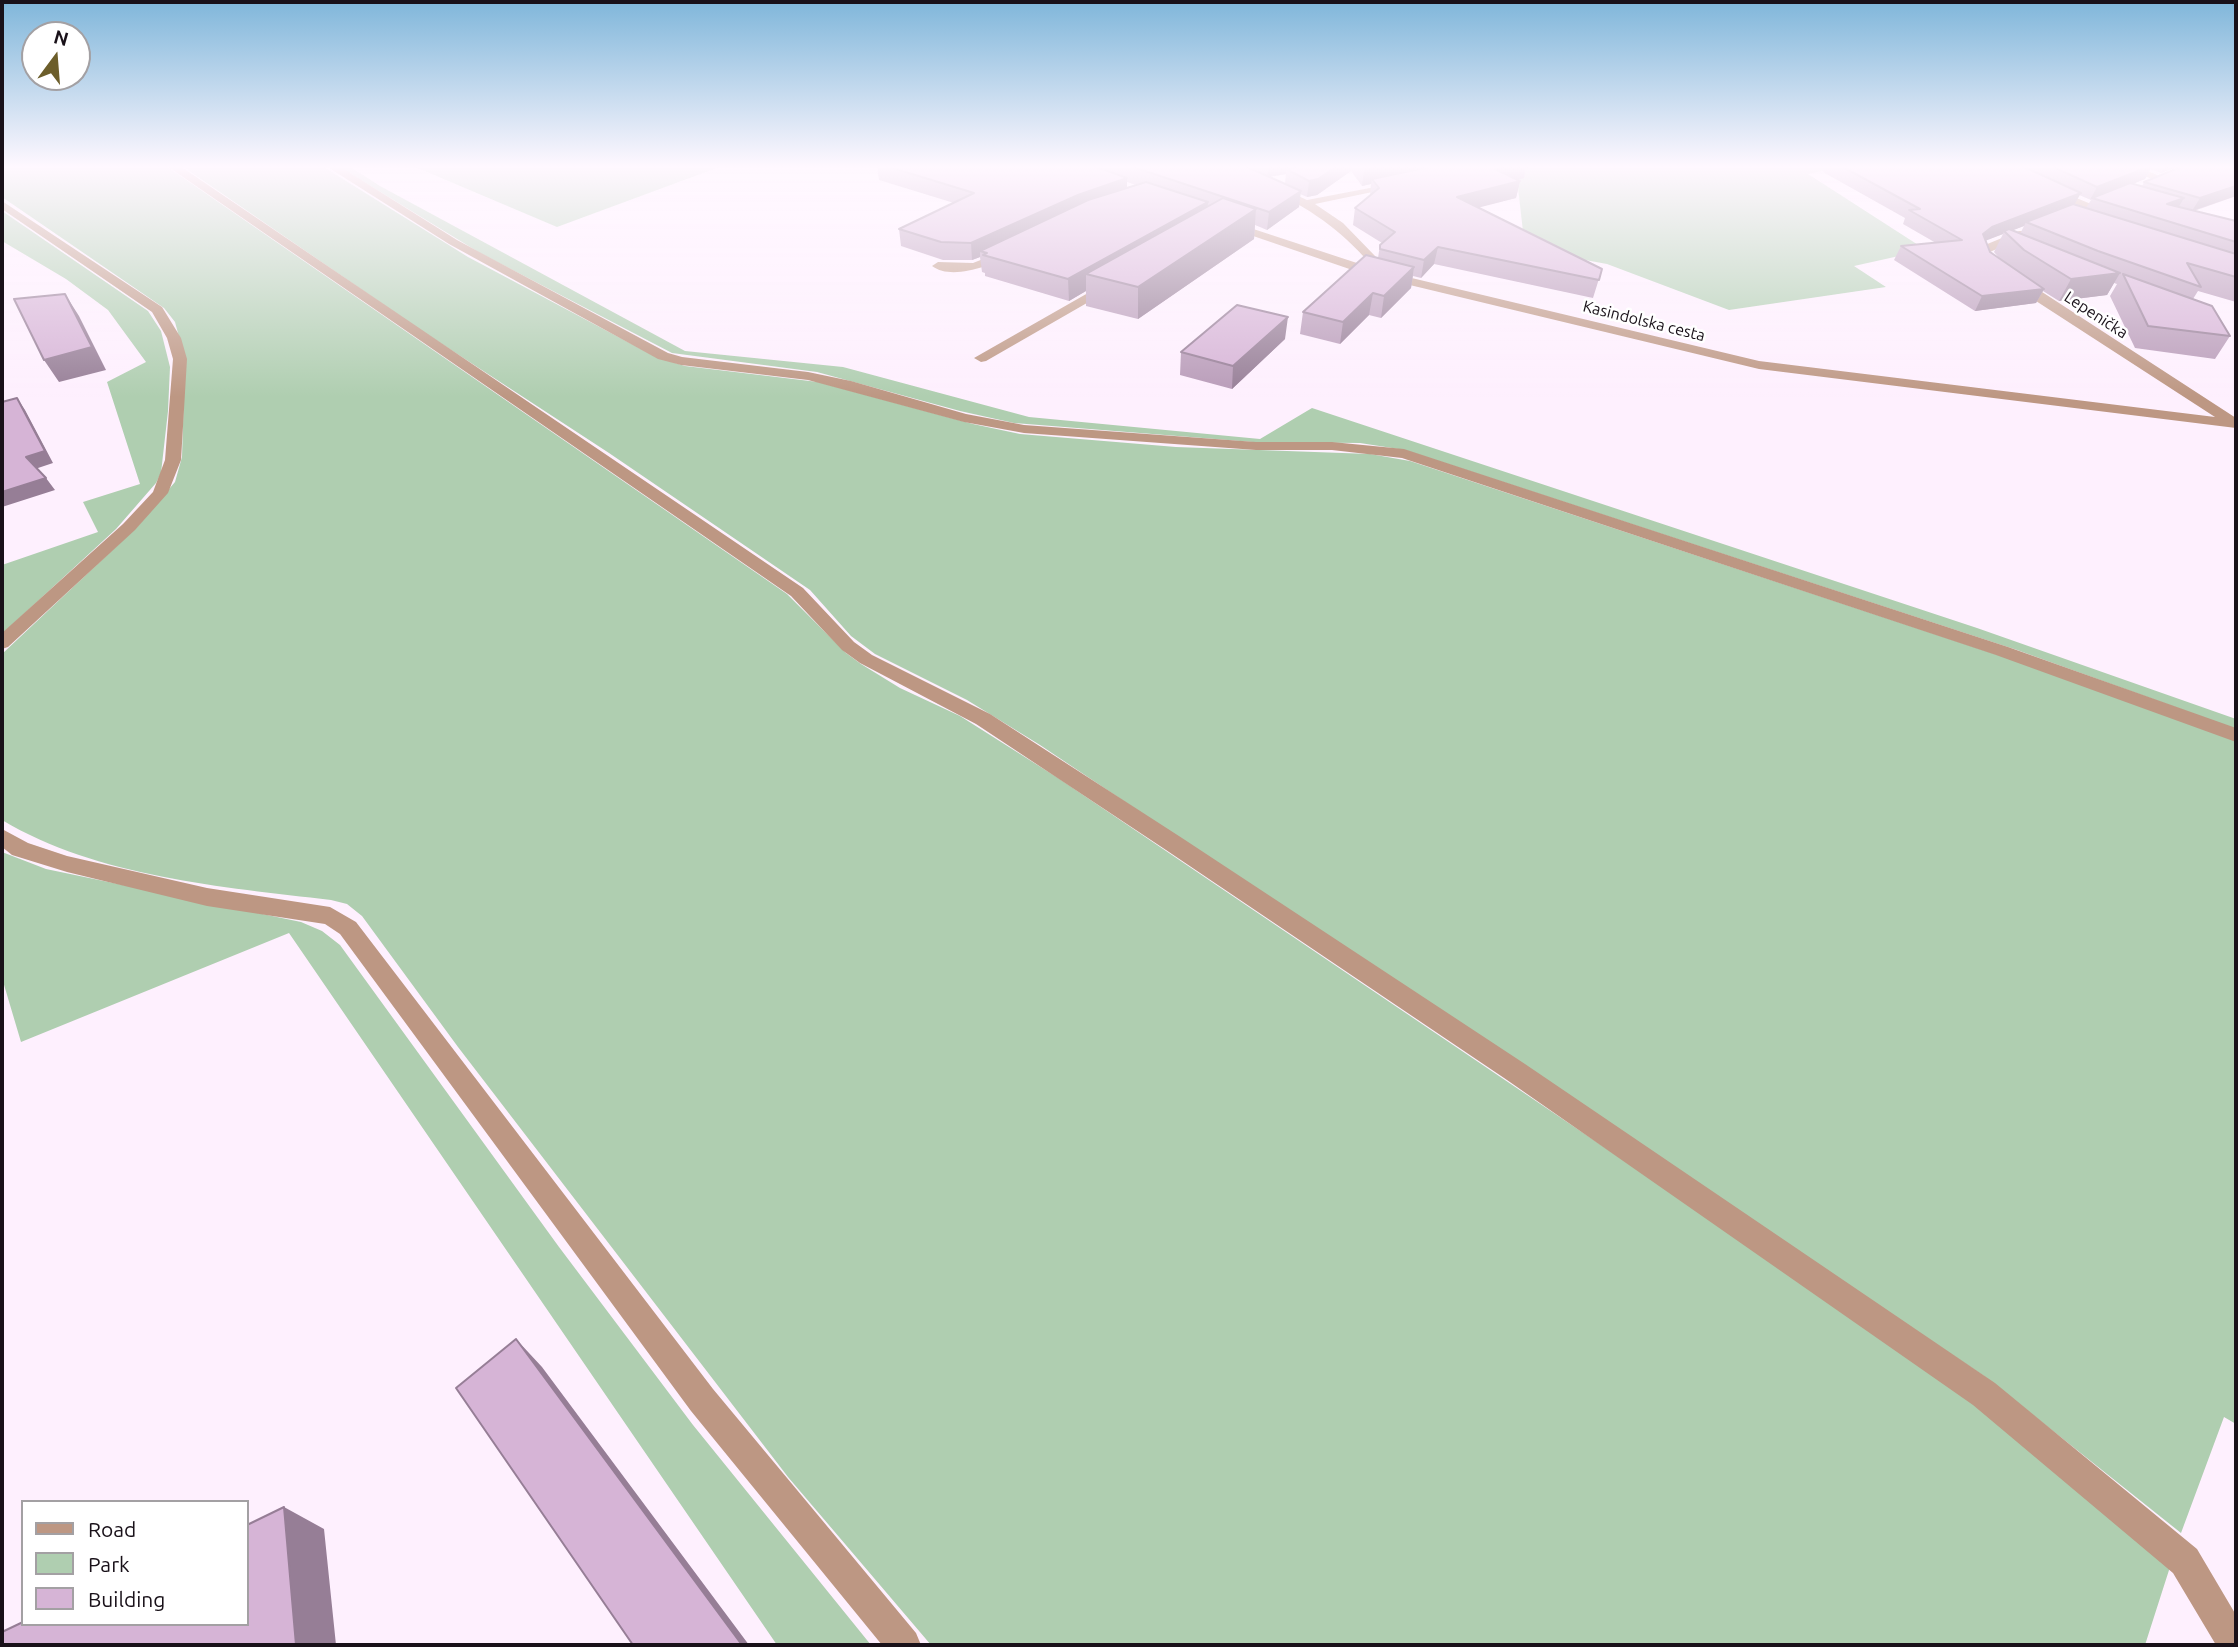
<!DOCTYPE html>
<html>
<head>
<meta charset="utf-8">
<style>
  body { margin:0 }
  #map { position:relative; width:2238px; height:1647px; overflow:hidden; background:#fef0fe; font-family:Ubuntu,sans-serif }
  canvas { display:block }
  .frame { position:absolute; inset:0; border:4px solid #191119; pointer-events:none }
  .legend { position:absolute; left:21px; top:1500px; width:228px; height:126px; box-sizing:border-box; background:#fff; border:2px solid #a3a0a3; margin:0; padding:9px 12px; list-style:none; font-size:21px; color:#191119 }
  .legend li { display:flex; align-items:center; gap:14px; height:35px }
  .legend b { width:35px; border:2px solid #a3a0a3 }
  .north { position:absolute; left:21px; top:21px; width:70px; height:70px; box-sizing:border-box; background:#fff; border:2px solid #a3a0a3; border-radius:50%; rotate:16deg; font-size:19px; font-weight:700; line-height:28px; text-align:center; color:#191119 }
  .north::after { content:''; display:block; margin:auto; width:24px; height:32px; background:#6c5e2b; clip-path:polygon(50% 0,100% 100%,50% 72%,0 100%) }
</style>
</head>
<body>
<div id="map">
<canvas width="2238" height="1647"></canvas>
<div class="frame"></div>
<ul class="legend">
<li><b style="height:9px;background:#bd9783"></b>Road</li>
<li><b style="height:19px;background:#afceb0"></b>Park</li>
<li><b style="height:19px;background:#d6b4d6"></b>Building</li>
</ul>
<div class="north">N</div>
</div>
<script>
const g = document.querySelector('canvas').getContext('2d');
g.lineJoin = 'round';
function fill(path, color) { g.fillStyle = color; g.fill(path, 'evenodd'); }
function stroke(path, color, width, dash) { g.strokeStyle = color; g.lineWidth = width; g.lineCap = dash ? 'butt' : 'round'; g.setLineDash(dash || []); g.stroke(path); }
function drawText(font, color, halo, rows, align = 'center') {
  g.font = font + ' Ubuntu,sans-serif'; g.lineWidth = 5; g.setLineDash([]); g.textBaseline = 'middle'; g.strokeStyle = halo; g.fillStyle = color; for (const [text, x, y, turn = 0] of rows) {
    g.save(); g.translate(x, y); g.rotate((+turn || 0) * Math.PI / 180); g.textAlign = isNaN(turn) ? turn : align; if (halo) g.strokeText(text, 0, 0); g.fillText(text, 0, 0); g.restore();
  }
}
const green = new Path2D(`
  M 2,166 L 166,166 L 787,594 L 846,653 L 861,664 L 900,688 L 960,716 L 1058,778 L 1681,1199 L 1975,1403 L 2170,1567 L 2145,1645 L 931,1645 L 788,1477 L 458,1047 L 362,916 L 347,904 L 331,900 C 223,887 97,877 2,820 L 2,654 L 137,527 L 175,482 L 182,457 L 185,359 L 175,322 L 164,308 L 2,197 Z
  M 182,166 L 322,166 L 468,257 L 656,357 L 685,366 L 818,382 L 973,424 L 1020,434 L 1176,447 L 1370,454 L 1410,461 L 2004,657 L 2236,740 L 2236,1424 L 2224,1417 L 2181,1533 L 1984,1376 L 1040,745 L 967,700 L 875,654 L 851,636 L 810,590 L 609,453 L 419,329 Z
  M 338,166 L 349,166 L 380,186 L 685,351 L 843,367 L 1029,417 L 1260,439 L 1312,408 L 1977,628 L 2236,719 L 2236,729 L 2017,650 L 1405,450 L 1360,443 L 1253,442 L 1014,423 L 960,411 L 817,372 L 672,353 L 480,253 Z
  M 413,166 L 722,166 L 557,227 Z
  M 1534,166 L 1847,166 L 1808,174 L 1926,250 L 1854,266 L 1886,287 L 1729,310 L 1607,264 L 1525,249 L 1516,170 Z
  M 2,211 L 148,311 L 161,331 L 170,367 L 168,411 L 161,473 L 156,483 L 116,529 L 2,634 L 2,565 L 98,532 L 83,502 L 140,484 L 107,382 L 146,362 L 108,310 L 66,279 L 2,241 Z
  M 2,852 L 46,869 L 301,922 L 322,931 L 340,945 L 559,1247 L 693,1425 L 871,1645 L 777,1645 L 289,933 L 21,1042 L 2,978 Z`);
const lane = new Path2D(`
  M 167,166 L 180,166 L 803,588 L 854,642 L 872,655 L 990,714 L 1182,838 L 1525,1064 L 1995,1383 L 2197,1549 L 2236,1615 L 2236,1645 L 2216,1645 L 2173,1573 L 1973,1405 L 1507,1080 L 1166,850 L 976,724 L 860,663 L 842,650 L 791,596 Z
  M 326,166 L 339,166 L 457,240 L 668,353 L 682,357 L 808,372 L 851,381 L 966,414 L 1024,425 L 1256,442 L 1332,442 L 1404,449 L 2008,647 L 2236,728 L 2236,742 L 1996,655 L 1402,458 L 1332,450 L 1256,450 L 1024,433 L 964,422 L 808,380 L 681,365 L 658,359 L 449,244 Z
  M 2,201 L 162,307 L 181,338 L 187,359 L 181,460 L 168,493 L 135,530 L 8,647 L 2,649 L 2,633 L 123,524 L 153,492 L 165,460 L 173,359 L 167,338 L 152,312 L 2,209 Z
  M 1109,281 L 1113,282 L 1113,288 L 986,361 L 981,362 L 974,358 Z
  M 2,829 L 28,843 L 67,856 L 207,888 L 330,907 L 356,922 L 713,1389 L 916,1633 L 921,1645 L 882,1645 L 691,1411 L 340,934 L 325,924 L 207,906 L 67,872 L 12,855 L 2,847 Z`);
const street = new Path2D(`
  M 1216,166 L 1232,166 L 1307,200 L 1401,182 L 1401,186 L 1315,204 L 1343,223 L 1376,257 L 1374,269 L 1759,361 L 2215,417 L 2002,279 C 1992,271 1977,261 1980,247 L 2019,231 L 2027,231 L 2027,235 L 1990,252 L 1999,264 L 2236,418 L 2236,428 L 1759,369 L 1364,274 L 1224,226 L 1224,222 L 1232,222 L 1363,265 L 1364,257 C 1335,225 1301,203 1261,186 C 1247,179 1229,175 1216,166 Z
  M 2122,166 L 2137,166 L 2168,180 L 2159,182 Z
  M 2052,188 L 2096,206 L 2098,208 L 2088,210 L 2048,193 L 2047,191 Z
  M 1006,250 L 1010,251 L 1010,257 C 990,265 952,281 932,266 L 938,262 L 973,263 Z`);
const wall = new Path2D(`
  M 877,166 L 1526,166 L 1524,178 L 1517,180 L 1520,181 L 1516,198 L 1478,207 L 1602,269 L 1593,298 L 1434,264 L 1421,278 L 1413,276 L 1411,288 L 1381,318 L 1369,315 L 1340,344 L 1300,334 L 1303,312 L 1378,258 L 1380,245 L 1382,243 L 1353,225 L 1355,208 L 1370,196 L 1371,184 L 1362,186 L 1351,171 L 1317,195 L 1307,197 L 1300,194 L 1299,207 L 1267,230 L 1255,225 L 1254,239 L 1138,319 L 1086,306 L 1086,291 L 1069,301 L 985,276 L 985,273 L 982,272 L 980,257 L 972,260 L 943,260 L 901,246 L 899,229 L 954,203 L 879,180 ZM 1286,174 L 1285,184 L 1269,177 ZM 1127,182 L 1136,185 L 1127,188 Z
  M 1825,166 L 2178,166 L 2161,173 L 2151,169 L 2145,179 L 2133,184 L 2142,186 L 2144,182 L 2236,166 L 2236,196 L 2194,211 L 2236,221 L 2236,302 L 2198,291 L 2193,299 L 2230,336 L 2215,359 L 2135,348 L 2110,296 L 2117,284 L 2114,283 L 2107,295 L 2059,301 L 2043,291 L 2036,303 L 1975,311 L 1894,260 L 1901,246 L 1936,243 L 1903,224 L 1905,218 L 1823,172 ZM 2079,195 L 2091,200 L 2086,208 L 2074,205 ZM 2024,226 L 2020,234 L 2012,230 ZM 2003,234 L 1994,252 L 2000,259 L 1990,252 L 1986,240 Z
  M 1285,339 L 1232,389 L 1180,375 L 1181,352 Z`);
const shadedWall = new Path2D(`
  M 1268,166 L 1322,166 L 1286,169 L 1286,174 L 1267,177 Z
  M 1337,166 L 1352,166 L 1351,171 L 1317,195 L 1307,197 L 1309,181 Z
  M 1378,166 L 1454,166 L 1372,179 L 1371,184 L 1362,186 L 1364,169 Z
  M 1503,166 L 1526,166 L 1524,178 L 1491,186 L 1495,169 Z
  M 2152,166 L 2145,179 L 2095,198 L 2092,198 L 2090,200 L 2097,187 Z
  M 2165,166 L 2178,166 L 2161,173 Z
  M 1127,178 L 1127,195 L 987,253 L 980,251 L 980,257 L 972,260 L 971,243 L 1078,195 Z
  M 1520,181 L 1516,198 L 1454,214 L 1457,197 Z
  M 2236,186 L 2236,196 L 2192,211 L 2200,198 Z
  M 1301,191 L 1299,207 L 1267,230 L 1269,212 Z
  M 2081,193 L 2073,207 L 2026,222 L 2024,226 L 2006,233 L 2004,231 L 2003,234 L 1985,241 L 1983,234 L 1992,227 Z
  M 2184,198 L 2172,218 L 2167,204 Z
  M 1208,202 L 1207,223 L 1086,274 L 1086,291 L 1069,301 L 1068,279 Z
  M 1256,209 L 1254,239 L 1138,319 L 1138,287 Z
  M 1438,247 L 1434,264 L 1421,278 L 1424,260 Z
  M 1414,267 L 1411,288 L 1381,318 L 1384,296 Z
  M 2120,273 L 2107,295 L 2059,301 L 2071,279 Z
  M 2044,289 L 2036,303 L 1975,311 L 1982,296 Z
  M 1373,293 L 1369,315 L 1340,344 L 1343,322 Z
  M 65,294 L 79,316 L 106,370 L 59,382 L 44,360 Z
  M 1288,317 L 1285,339 L 1232,389 L 1233,366 Z
  M 17,398 L 25,410 L 53,463 L 35,469 L 26,457 Z
  M 46,478 L 55,490 L 2,507 L 2,492 Z
  M 516,1339 L 542,1367 L 749,1645 L 742,1645 Z
  M 284,1507 L 324,1529 L 336,1645 L 296,1645 Z`);
const building = new Path2D(`
  M 886,166 L 1094,166 L 1127,178 L 1078,195 L 971,243 L 941,242 L 899,229 L 974,193 Z
  M 1130,166 L 1245,166 L 1301,191 L 1269,212 Z
  M 1300,166 L 1337,166 L 1318,179 L 1309,181 L 1286,169 Z
  M 1362,166 L 1378,166 L 1364,169 Z
  M 1434,166 L 1507,166 L 1495,169 L 1520,181 L 1457,197 L 1602,269 L 1599,280 L 1438,247 L 1424,260 L 1380,249 L 1380,245 L 1395,232 L 1355,208 L 1379,188 L 1372,179 Z
  M 1841,166 L 2022,166 L 2081,193 L 1992,227 L 1983,234 L 1990,252 L 2044,289 L 1982,296 L 1901,246 L 1962,240 L 1909,210 L 1920,209 Z
  M 2051,166 L 2151,166 L 2097,187 Z
  M 2183,166 L 2236,166 L 2236,186 L 2200,198 L 2144,182 Z
  M 1146,182 L 1208,202 L 1068,279 L 983,255 L 987,253 L 980,251 L 1088,200 Z
  M 2130,183 L 2184,198 L 2167,204 L 2236,221 L 2236,242 L 2092,198 Z
  M 1223,198 L 1256,209 L 1138,287 L 1086,274 Z
  M 2073,204 L 2236,254 L 2236,277 L 2187,263 L 2201,287 L 2098,251 L 2026,222 Z
  M 2009,229 L 2120,273 L 2071,279 L 2024,250 L 2004,231 Z
  M 1366,255 L 1414,267 L 1384,296 L 1373,293 L 1343,322 L 1303,312 Z
  M 2123,274 L 2212,306 L 2230,336 L 2148,326 Z
  M 65,294 L 92,347 L 44,360 L 14,299 Z
  M 1237,305 L 1288,317 L 1233,366 L 1181,352 Z
  M 17,398 L 45,451 L 26,457 L 46,478 L 2,492 L 2,402 Z
  M 516,1339 L 742,1645 L 633,1645 L 456,1388 Z
  M 284,1507 L 296,1645 L 2,1645 L 2,1632 L 23,1622 L 23,1624 L 247,1624 L 247,1525 Z`);
const farStreetnames = [
  ["Lepenička",2096,315,33],
  ["Kasindolska cesta",1644,321,14]
];
fill(green, '#afceb0');
fill(lane, '#bd9783');
fill(street, '#bd9783');
fill(wall, '#b89bb8');
fill(shadedWall, '#967e96');
fill(building, '#d6b4d6');
stroke(building, '#967e96', 2);
const sky = g.createLinearGradient(0, 0, 0, 397);
sky.addColorStop(0, '#7fb6da');
sky.addColorStop(0.42, '#fff8ff');
sky.addColorStop(1, '#fff8ff00');
g.fillStyle = sky;
g.fillRect(0, 0, 2238, 397);
drawText('16px', '#191119', '#fff', farStreetnames);
</script>
</body>
</html>
